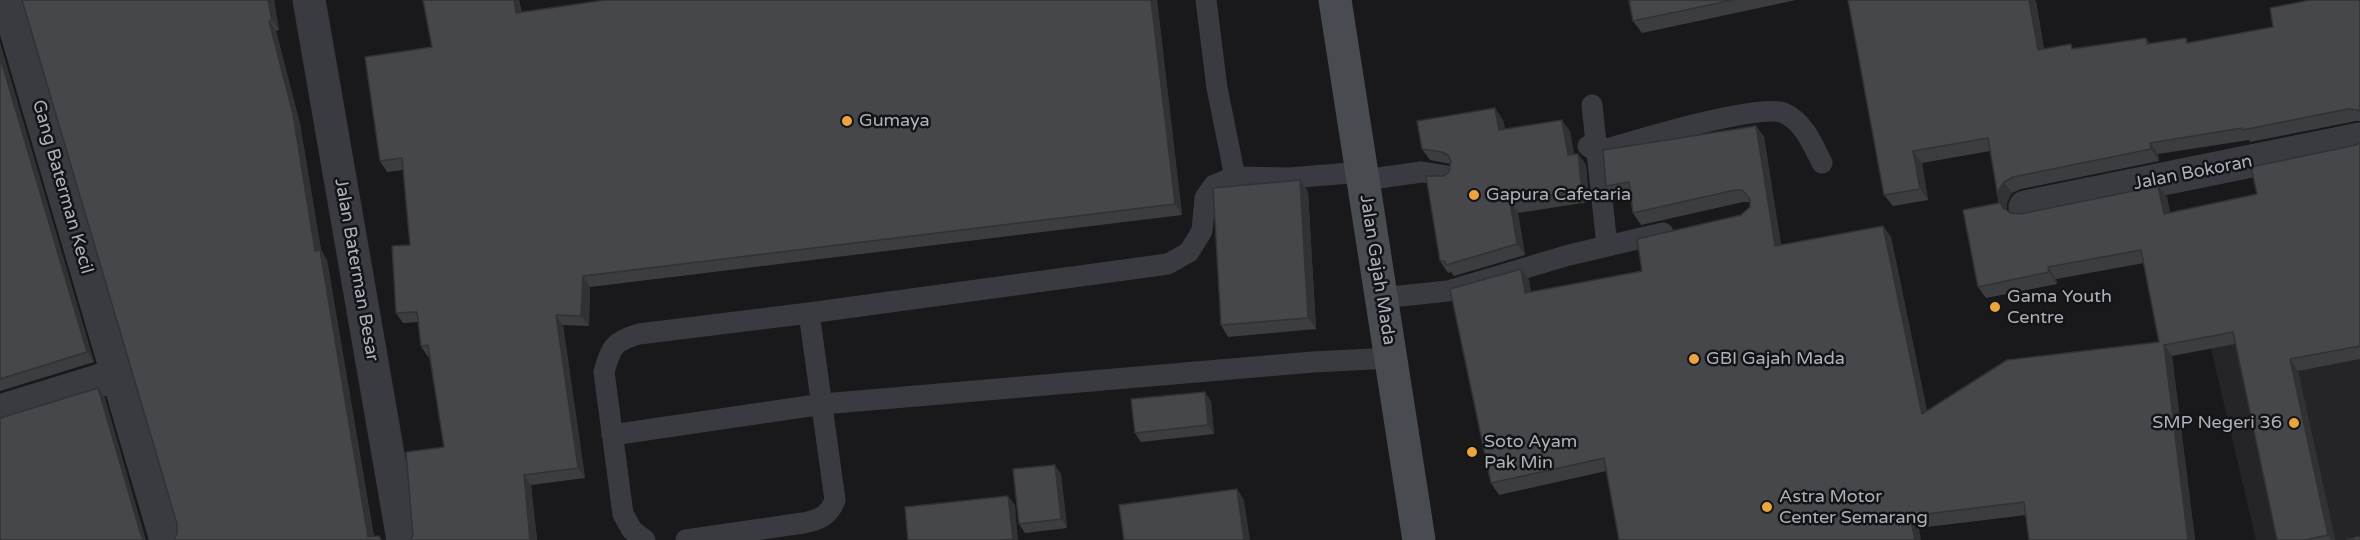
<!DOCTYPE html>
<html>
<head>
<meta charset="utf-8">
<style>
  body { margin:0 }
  canvas { display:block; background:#19191b }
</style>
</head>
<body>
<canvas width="2360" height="540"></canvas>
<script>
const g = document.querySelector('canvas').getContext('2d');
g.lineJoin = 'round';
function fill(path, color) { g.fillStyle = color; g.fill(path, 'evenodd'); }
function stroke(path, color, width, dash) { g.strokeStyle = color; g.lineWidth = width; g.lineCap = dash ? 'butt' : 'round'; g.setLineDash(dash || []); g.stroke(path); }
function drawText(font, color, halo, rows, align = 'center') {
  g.font = font + ' "Varela Round",sans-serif'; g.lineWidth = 5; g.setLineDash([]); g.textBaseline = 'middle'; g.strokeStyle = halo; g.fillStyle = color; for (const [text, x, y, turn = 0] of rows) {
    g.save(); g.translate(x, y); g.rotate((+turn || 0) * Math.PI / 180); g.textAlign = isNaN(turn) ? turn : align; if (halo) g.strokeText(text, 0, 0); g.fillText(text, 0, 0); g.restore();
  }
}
const built = new Path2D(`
  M 2360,277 L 2360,540 L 2256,540 L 2201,306 Z`);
const lane = new Path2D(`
  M 1206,0 L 1217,88 L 1235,177
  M 1592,105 L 1607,246
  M 1588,146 L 1597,152 C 1627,143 1761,102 1784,113 C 1804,122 1813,145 1822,163
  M 1363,180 L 1422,172 L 1447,176
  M 1381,298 L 1448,291 L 1569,255 L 1663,233
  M 809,313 L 1168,264 L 1189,252 L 1202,231 L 1205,198 L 1214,185 L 1235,177 L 1289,178 L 1362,172
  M 612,435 L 823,404 L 1313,362 L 1391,358
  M 645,540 L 632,530 L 623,514 L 604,372 C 611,347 614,341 639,334 L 809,313 L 835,500 C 829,516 819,520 803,523 L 686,540`);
const street = new Path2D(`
  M 7,0 L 166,540
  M 309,0 L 403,540
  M 2025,207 L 2360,139
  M 0,411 L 117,375`);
const secondary = new Path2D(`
  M 1335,0 L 1419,540`);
const wall = new Path2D(`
  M 22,0 L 274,0 L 279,30 L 276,31 L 300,124 L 321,250 L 327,260 L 374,537 L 177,533 L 177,524 Z
  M 519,0 L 522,13 L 605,0 L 1157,0 L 1182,215 L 590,287 L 589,326 L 563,325 L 585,478 L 531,485 L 537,540 L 410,540 L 413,536 L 444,447 L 429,356 L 428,357 L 421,346 L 418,322 L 403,323 L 396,313 L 410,245 L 403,170 L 387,172 L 380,161 L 432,47 Z
  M 1629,0 L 1796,0 L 1642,33 L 1633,21 Z
  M 1848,0 L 2036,1 L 2044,49 L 2074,48 L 2146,38 L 2150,44 L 2189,43 L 2273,27 L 2360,0 L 2360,121 L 2356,121 L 2250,142 L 2249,140 L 2158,154 L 2159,161 L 2021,189 L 2012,193 L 2007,202 L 2007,210 L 2011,213 L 2020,214 L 2167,197 L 2170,213 L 2257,194 L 2360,143 L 2360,359 L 2298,371 L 2335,540 L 2277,540 L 2235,344 L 2172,356 L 2195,540 L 2029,540 L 2026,515 L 1919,528 L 1606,471 L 1499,495 L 1491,483 L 1521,269 L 1529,280 L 1531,292 L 1642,271 L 1741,215 L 1750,207 L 1750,202 L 1743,202 L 1641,225 L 1633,213 L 1630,195 L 1615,198 L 1606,186 L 1756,126 L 1764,137 L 1781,245 L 1883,226 L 1891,237 L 1927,411 L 2159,342 L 2144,263 L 2056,279 L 2057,284 L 1986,298 L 1978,287 L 1999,203 L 1990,151 L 1922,163 L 1928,200 L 1893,206 L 1884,195 Z
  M 0,43 L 94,362 L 0,391 Z
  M 1503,120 L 1505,129 L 1570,131 L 1574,154 L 1578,154 L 1586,165 L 1589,202 L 1518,213 L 1525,255 L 1454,276 L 1451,272 L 1448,273 L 1440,261 L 1444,176 L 1449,172 L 1451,164 L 1430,160 L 1422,149 Z
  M 1300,180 L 1308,192 L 1316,329 L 1228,337 L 1221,325 Z
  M 1211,401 L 1214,434 L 1141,442 L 1135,433 Z
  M 1061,474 L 1067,528 L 1025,533 L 1019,524 Z`);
const shadedWall = new Path2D(`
  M 268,0 L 274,0 L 279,30 L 272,20 Z
  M 514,0 L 519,0 L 523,24 L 516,13 Z
  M 1151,0 L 1157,0 L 1182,215 L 1175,204 Z
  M 2029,0 L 2035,0 L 2036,1 L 2046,62 L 2038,50 Z
  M 269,21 L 276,31 L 300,124 L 321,250 L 327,260 L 374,540 L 368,537 L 315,251 Z
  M 0,43 L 94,362 L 87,352 L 0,57 Z
  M 1495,108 L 1503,120 L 1507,141 L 1499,130 Z
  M 1562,120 L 1570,131 L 1576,167 L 1568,155 Z
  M 1756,126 L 1764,137 L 1783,258 L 1775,246 Z
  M 2150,143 L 2158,154 L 2159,161 L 2151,149 Z
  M 1913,151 L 1922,163 L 1928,200 L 1920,189 Z
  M 1578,154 L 1586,165 L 1589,202 L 1582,190 Z
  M 1300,180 L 1308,192 L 1316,329 L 1308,318 Z
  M 2004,182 L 2012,193 L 2007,202 L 2007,211 L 2003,208 L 1999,200 L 1999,190 Z
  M 2158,186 L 2167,197 L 2172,226 L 2164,214 Z
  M 1510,202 L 1518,213 L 1525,255 L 1517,244 Z
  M 1883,226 L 1891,237 L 1930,426 L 1922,414 Z
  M 2048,267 L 2056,279 L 2057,284 L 2049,272 Z
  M 1521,269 L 1529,280 L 1533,305 L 1525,293 Z
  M 583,276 L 590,287 L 589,326 L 581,316 Z
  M 556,315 L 563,325 L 585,478 L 578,468 Z
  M 2164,345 L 2172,356 L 2195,540 L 2188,540 Z
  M 2290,359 L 2298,371 L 2335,540 L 2331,540 L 2328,535 Z
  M 98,388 L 105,398 L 146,540 L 144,540 L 141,535 Z
  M 1205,392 L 1211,401 L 1214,434 L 1208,425 Z
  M 1055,465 L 1061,474 L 1067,528 L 1061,519 Z
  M 524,475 L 531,485 L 537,540 L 530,540 Z
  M 1237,489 L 1244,500 L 1250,540 L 1244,540 Z
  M 1008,496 L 1015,505 L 1018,540 L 1014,540 L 1013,539 Z
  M 1910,516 L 1919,528 L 1921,540 L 1915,540 Z`);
const building = new Path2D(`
  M 22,0 L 268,0 L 272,20 L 269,21 L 293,114 L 315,251 L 320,250 L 368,537 L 379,536 L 381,540 L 174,540 L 177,533 L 177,524 Z
  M 423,0 L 514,0 L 516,13 L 605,0 L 1151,0 L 1175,204 L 583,276 L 581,316 L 556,315 L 578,468 L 524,475 L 530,540 L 410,540 L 413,536 L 406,452 L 444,447 L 428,345 L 421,346 L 417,312 L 396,313 L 392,246 L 410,245 L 402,158 L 380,161 L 365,57 L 432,47 Z
  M 1629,0 L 1733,0 L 1633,21 Z
  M 1848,0 L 2029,0 L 2038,50 L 2071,44 L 2072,49 L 2146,38 L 2147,44 L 2186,38 L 2187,43 L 2273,27 L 2270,8 L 2310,0 L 2360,0 L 2360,111 L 2358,110 L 2348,109 L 2242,130 L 2242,128 L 2150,143 L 2151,149 L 2013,177 L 2004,182 L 1999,190 L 1999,200 L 2003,208 L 2011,213 L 2020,214 L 2158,186 L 2164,214 L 2257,194 L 2251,167 L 2356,145 L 2360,143 L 2360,346 L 2290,359 L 2328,535 L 2305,540 L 2277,540 L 2233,332 L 2164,345 L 2188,540 L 2029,540 L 2024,502 L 1910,516 L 1915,540 L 1619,540 L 1604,458 L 1491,483 L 1450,289 L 1521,269 L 1525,293 L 1642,271 L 1637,239 L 1741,215 L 1750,207 L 1750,199 L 1742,190 L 1735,190 L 1633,213 L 1629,182 L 1606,186 L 1603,150 L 1756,126 L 1775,246 L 1883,226 L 1922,414 L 2007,360 L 2159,342 L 2141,250 L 2048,267 L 2049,272 L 1978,287 L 1963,210 L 1999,203 L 1988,138 L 1913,151 L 1920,189 L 1884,195 Z
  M 0,57 L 87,352 L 0,379 Z
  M 1495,108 L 1499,130 L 1562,120 L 1568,155 L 1578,154 L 1582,190 L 1510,202 L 1517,244 L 1446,265 L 1445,261 L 1440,261 L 1426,176 L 1444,176 L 1449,172 L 1451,161 L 1448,155 L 1442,152 L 1422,149 L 1417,121 Z
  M 1300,180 L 1308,318 L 1221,325 L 1213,188 Z
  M 98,388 L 141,535 L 144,540 L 0,540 L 0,418 Z
  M 1205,392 L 1208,425 L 1135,433 L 1131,399 Z
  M 1055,465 L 1061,519 L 1019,524 L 1013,469 Z
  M 1237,489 L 1244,540 L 1124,540 L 1119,505 Z
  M 1008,496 L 1013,539 L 1000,540 L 908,540 L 905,507 Z
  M 2360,536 L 2360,540 L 2346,540 Z`);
const markers = [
  [847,121,6,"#eca440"],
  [1474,195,6,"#eca440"],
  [1995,307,6,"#eca440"],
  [1694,359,6,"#eca440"],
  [2294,423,6,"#eca440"],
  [1472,452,6,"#eca440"],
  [1767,507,6,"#eca440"]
];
const poiNames = [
  ["Gumaya",859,121],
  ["Gapura Cafetaria",1486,195],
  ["Gama Youth",2007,297],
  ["Centre",2007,318],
  ["GBI Gajah Mada",1706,359],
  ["SMP Negeri 36",2282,423,"right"],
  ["Soto Ayam",1484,442],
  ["Pak Min",1484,463],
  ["Astra Motor",1779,497],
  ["Center Semarang",1779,518]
];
const streetNames = [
  ["Jalan Bokoran",2193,173,-11],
  ["Gang Baterman Kecil",62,187,74],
  ["Jalan Baterman Besar",356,270,80],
  ["Jalan Gajah Mada",1377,270,81]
];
fill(built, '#252528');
stroke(lane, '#3a3b40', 21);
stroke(street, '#3a3b40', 33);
stroke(secondary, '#484b50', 33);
fill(wall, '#3c3d40');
fill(shadedWall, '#313234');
fill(building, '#46474b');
stroke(building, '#313234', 1.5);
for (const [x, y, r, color] of markers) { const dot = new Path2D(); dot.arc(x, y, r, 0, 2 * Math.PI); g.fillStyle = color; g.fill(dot); stroke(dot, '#141416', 2); }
drawText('18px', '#acb1ba', '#141416', poiNames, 'left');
drawText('18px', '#acb1ba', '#141416', streetNames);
</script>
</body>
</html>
